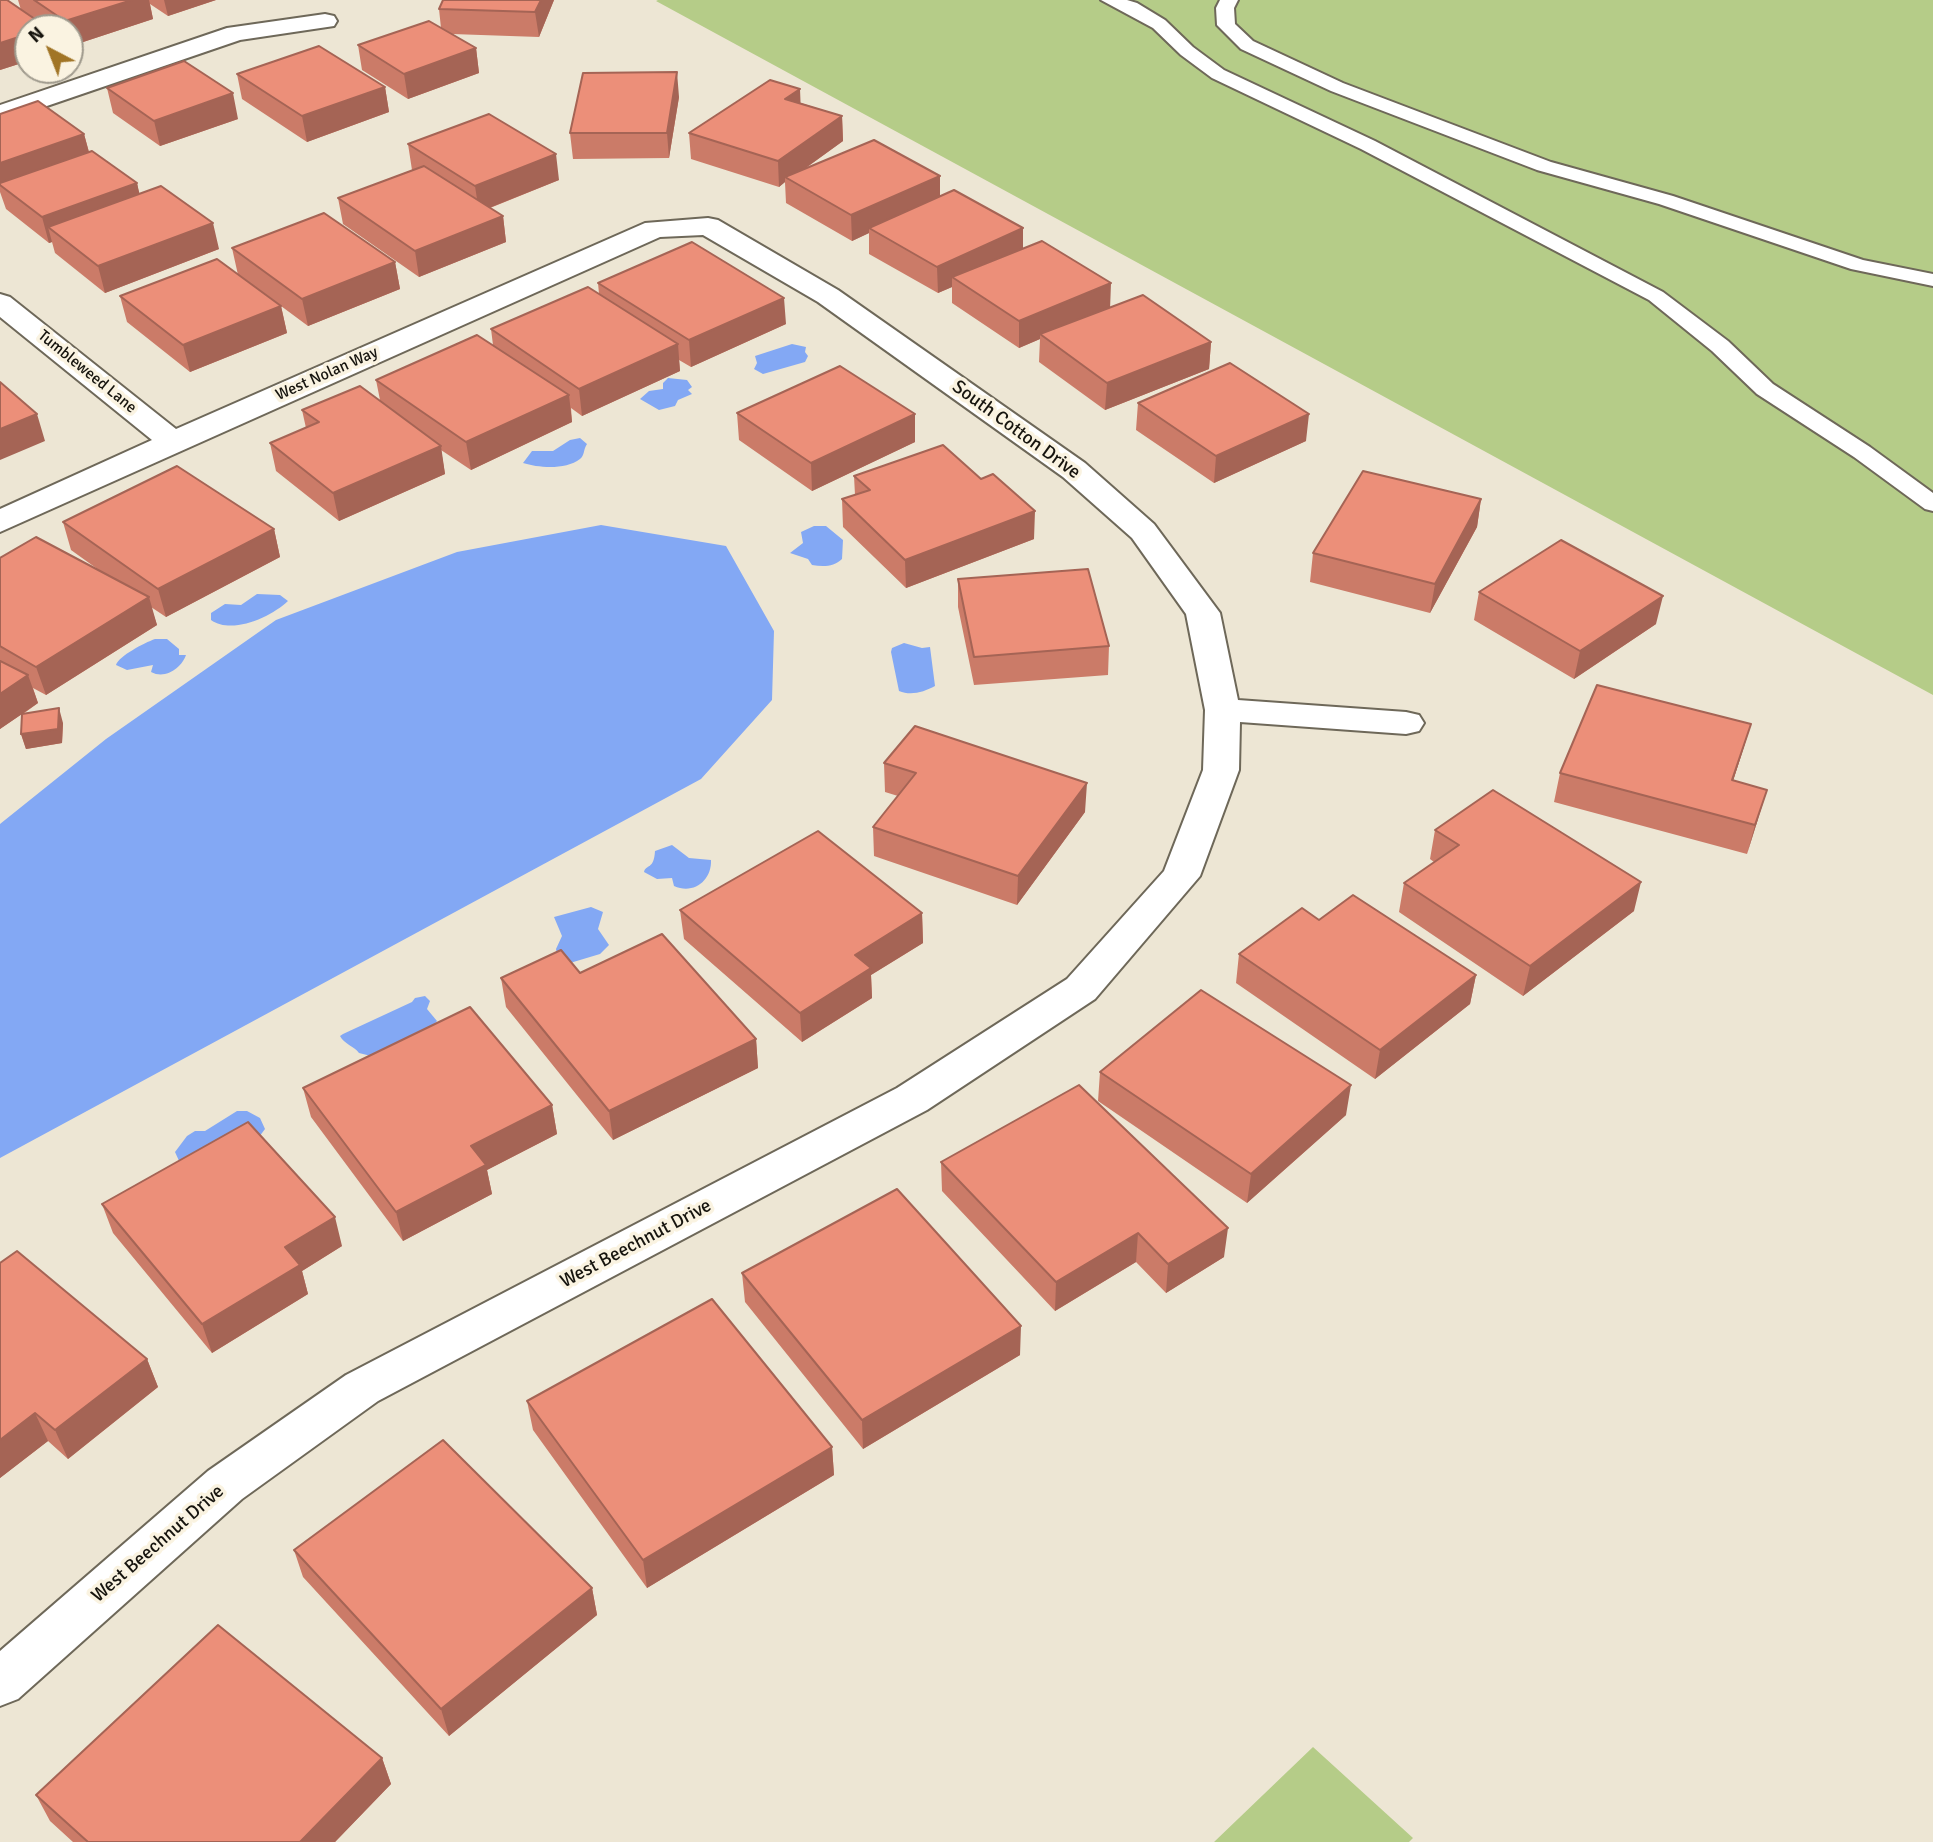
<!DOCTYPE html>
<html>
<head>
<meta charset="utf-8">
<style>
  body { margin:0 }
  #map { position:relative; width:1933px; height:1842px; overflow:hidden; background:#ede6d4; font-family:Signika,sans-serif }
  canvas { display:block }
  .north { position:absolute; left:14px; top:14px; width:70px; height:70px; box-sizing:border-box; background:#faf3e1; border:2px solid #9f9a8d; border-radius:50%; rotate:318deg; font-size:19px; font-weight:700; line-height:28px; text-align:center; color:#16140e }
  .north::after { content:''; display:block; margin:auto; width:24px; height:32px; background:#a17526; clip-path:polygon(50% 0,100% 100%,50% 72%,0 100%) }
</style>
</head>
<body>
<div id="map">
<canvas width="1933" height="1842"></canvas>
<div class="north">N</div>
</div>
<script>
const g = document.querySelector('canvas').getContext('2d');
g.lineJoin = 'round';
function fill(path, color) { g.fillStyle = color; g.fill(path, 'evenodd'); }
function stroke(path, color, width, dash) { g.strokeStyle = color; g.lineWidth = width; g.lineCap = dash ? 'butt' : 'round'; g.setLineDash(dash || []); g.stroke(path); }
function drawText(font, color, halo, rows, align = 'center') {
  g.font = font + ' Signika,sans-serif'; g.lineWidth = 7; g.setLineDash([]); g.textBaseline = 'middle'; g.strokeStyle = halo; g.fillStyle = color; for (const [text, x, y, turn = 0] of rows) {
    g.save(); g.translate(x, y); g.rotate((+turn || 0) * Math.PI / 180); g.textAlign = isNaN(turn) ? turn : align; if (halo) g.strokeText(text, 0, 0); g.fillText(text, 0, 0); g.restore();
  }
}
const green = new Path2D(`
  M 1933,0 L 1933,695 L 656,1 L 658,0 Z
  M 1313,1747 L 1413,1838 L 1409,1842 L 1214,1842 Z`);
const water = new Path2D(`
  M 792,344 L 806,347 L 805,352 L 808,356 L 805,362 L 763,374 L 754,369 L 757,363 L 755,356 Z
  M 668,378 L 687,380 L 692,387 L 688,390 L 692,394 L 678,400 L 675,406 L 659,410 L 640,399 L 649,391 L 663,389 L 663,383 Z
  M 580,438 L 587,444 C 583,450 585,455 580,459 C 566,470 539,468 523,463 L 532,451 L 553,451 L 570,440 Z
  M 601,525 L 726,546 L 774,631 L 772,700 L 701,779 L 0,1158 L 0,824 L 106,739 L 276,620 L 457,552 Z
  M 814,526 L 826,526 L 843,540 L 842,559 C 834,567 823,567 812,565 L 808,559 L 790,553 L 803,543 L 801,532 Z
  M 257,594 L 280,595 L 288,601 C 271,617 232,635 211,620 L 211,613 L 225,604 L 241,605 Z
  M 155,639 L 167,639 L 179,649 L 179,655 L 186,655 C 182,667 166,680 151,672 L 153,665 L 127,670 L 116,665 C 119,656 144,643 155,639 Z
  M 904,643 L 922,648 L 930,647 L 935,686 C 924,692 911,696 899,691 L 891,652 L 892,648 Z
  M 672,845 L 689,858 L 711,860 C 712,880 694,895 674,886 L 672,878 L 657,879 L 644,872 C 646,864 654,870 655,851 Z
  M 591,907 L 603,912 L 598,929 L 609,945 L 600,954 L 570,963 L 557,954 L 556,949 L 562,936 L 554,917 Z
  M 425,996 L 430,1001 L 427,1009 L 437,1021 L 432,1027 L 371,1056 L 359,1053 C 354,1046 344,1044 340,1036 L 343,1034 L 412,1002 L 415,998 Z
  M 237,1111 L 247,1111 L 260,1118 L 265,1129 L 259,1137 L 180,1163 L 175,1152 L 187,1136 L 195,1131 L 205,1131 Z`);
const lane = new Path2D(`
  M 1101,0 L 1127,0 L 1137,3 L 1165,20 L 1193,47 L 1224,70 L 1375,141 L 1663,292 L 1728,341 L 1773,384 L 1870,447 L 1933,493 L 1933,511 L 1925,509 L 1854,457 L 1757,394 L 1712,351 L 1649,300 L 1361,149 L 1212,78 L 1181,55 L 1153,28 Z
  M 1220,0 L 1238,0 L 1234,8 L 1235,24 L 1253,41 L 1343,83 L 1551,162 L 1673,196 L 1863,260 L 1933,274 L 1933,286 L 1851,269 L 1659,204 L 1537,170 L 1331,91 L 1241,49 L 1217,25 L 1216,8 Z`);
const street = new Path2D(`
  M 325,14 L 334,16 L 337,21 L 334,26 L 240,40 L 0,122 L 0,105 L 227,28 Z
  M 708,218 L 718,220 L 838,290 L 1085,463 L 1154,524 L 1220,613 L 1238,700 L 1406,712 L 1419,715 L 1424,723 L 1419,731 L 1406,734 L 1240,722 L 1239,770 L 1200,876 L 1095,999 L 927,1110 L 378,1401 L 242,1499 L 18,1699 L 0,1706 L 0,1651 L 208,1471 L 346,1375 L 897,1088 L 1067,979 L 1164,871 L 1203,770 L 1205,710 L 1186,614 L 1132,538 L 1063,477 L 818,302 L 703,235 L 660,237 L 0,532 L 0,509 L 152,440 L 0,317 L 0,294 L 10,297 L 176,429 L 645,223 Z`);
const wall = new Path2D(`
  M 18,0 L 216,0 L 168,16 L 150,4 L 153,19 L 71,46 L 70,45 L 70,28 L 28,28 L 28,61 L 0,70 L 21,10 Z
  M 554,0 L 539,37 L 452,34 L 476,48 L 479,73 L 408,99 L 362,70 L 358,45 L 441,28 L 439,9 Z
  M 237,74 L 385,87 L 389,112 L 307,142 L 242,99 Z
  M 107,88 L 238,119 L 160,146 L 113,113 Z
  M 679,97 L 669,158 L 573,159 L 570,133 Z
  M 801,103 L 842,116 L 843,141 L 803,170 L 940,196 L 1023,228 L 1023,248 L 1110,308 L 1211,342 L 1209,369 L 1105,410 L 1039,362 L 1040,339 L 1019,348 L 952,303 L 952,287 L 938,293 L 869,254 L 869,233 L 852,241 L 786,203 L 785,182 L 779,187 L 691,159 L 689,133 Z
  M 0,114 L 84,134 L 89,152 L 137,183 L 139,194 L 219,249 L 105,293 L 55,253 L 52,242 L 49,243 L 6,209 L 0,192 Z
  M 408,144 L 559,180 L 490,208 L 503,216 L 506,242 L 419,277 L 343,224 L 338,198 L 412,170 Z
  M 232,248 L 395,262 L 400,289 L 308,326 L 281,306 L 287,333 L 190,372 L 127,322 L 120,296 L 238,275 Z
  M 598,283 L 786,324 L 691,367 L 679,360 L 680,371 L 582,416 L 571,408 L 572,422 L 471,470 L 441,450 L 445,474 L 339,521 L 276,471 L 270,443 L 306,428 L 302,410 L 380,400 L 376,380 L 493,345 L 491,329 L 599,294 Z
  M 1138,403 L 1306,441 L 1214,483 L 1136,430 Z
  M 737,413 L 915,442 L 812,491 L 739,440 Z
  M 854,476 L 1034,539 L 906,588 L 843,527 L 842,499 L 855,495 Z
  M 1481,499 L 1477,527 L 1430,613 L 1310,582 L 1313,553 Z
  M 63,522 L 274,529 L 280,557 L 166,617 L 151,607 L 157,625 L 46,695 L 33,688 L 38,703 L 23,714 L 63,723 L 62,743 L 26,749 L 21,734 L 22,714 L 0,729 L 0,558 L 103,573 L 71,550 Z
  M 958,579 L 1109,646 L 1108,675 L 974,685 L 958,607 Z
  M 1479,592 L 1656,624 L 1574,679 L 1474,620 Z
  M 1751,724 L 1733,781 L 1758,819 L 1747,854 L 1554,802 L 1560,773 Z
  M 884,763 L 1085,812 L 1017,905 L 874,856 L 873,827 L 898,796 L 885,792 Z
  M 1435,830 L 1634,911 L 1523,996 L 1399,912 L 1404,883 L 1434,862 L 1430,859 Z
  M 680,910 L 922,913 L 923,943 L 871,975 L 872,998 L 802,1042 L 684,939 Z
  M 1319,920 L 1476,975 L 1470,1004 L 1375,1079 L 1236,983 L 1239,954 Z
  M 580,973 L 756,1039 L 758,1068 L 613,1140 L 506,1007 L 501,978 Z
  M 1100,1072 L 1346,1115 L 1247,1203 L 1098,1101 Z
  M 303,1088 L 552,1105 L 557,1134 L 487,1170 L 492,1194 L 403,1241 L 311,1117 Z
  M 941,1162 L 1224,1257 L 1166,1293 L 1136,1262 L 1055,1311 L 942,1191 Z
  M 102,1204 L 342,1246 L 302,1271 L 308,1294 L 212,1353 L 113,1233 Z
  M 0,1263 L 147,1359 L 158,1387 L 68,1459 L 48,1441 L 0,1478 Z
  M 742,1273 L 1020,1355 L 863,1449 L 745,1302 Z
  M 527,1401 L 832,1447 L 834,1475 L 647,1588 L 533,1430 Z
  M 294,1550 L 592,1588 L 597,1615 L 449,1736 L 303,1577 Z
  M 382,1758 L 391,1784 L 335,1842 L 73,1842 L 50,1821 L 36,1795 Z`);
const shadedWall = new Path2D(`
  M 132,0 L 149,0 L 153,19 L 71,46 L 70,40 L 70,28 L 67,28 L 65,21 Z
  M 164,0 L 216,0 L 168,16 Z
  M 541,0 L 554,0 L 539,37 L 535,12 Z
  M 28,34 L 28,61 L 0,70 L 0,43 Z
  M 476,48 L 479,73 L 408,99 L 404,74 Z
  M 677,72 L 679,97 L 669,158 L 667,133 Z
  M 385,87 L 389,112 L 307,142 L 302,116 Z
  M 800,89 L 801,114 L 785,99 Z
  M 233,93 L 238,119 L 160,146 L 154,121 Z
  M 842,116 L 843,141 L 789,180 L 785,177 L 785,182 L 779,187 L 778,161 Z
  M 84,134 L 91,160 L 0,185 L 0,163 Z
  M 556,154 L 559,180 L 479,212 L 475,186 Z
  M 940,176 L 940,202 L 869,228 L 869,233 L 852,241 L 851,215 Z
  M 137,183 L 143,209 L 48,227 L 52,242 L 49,243 L 42,217 Z
  M 503,216 L 506,242 L 419,277 L 415,251 Z
  M 213,223 L 219,249 L 105,293 L 98,266 Z
  M 1023,228 L 1023,254 L 952,277 L 952,287 L 938,293 L 937,267 Z
  M 395,262 L 400,289 L 308,326 L 302,299 Z
  M 1111,283 L 1110,310 L 1040,334 L 1040,339 L 1019,348 L 1019,321 Z
  M 784,298 L 786,324 L 691,367 L 689,340 Z
  M 281,306 L 287,333 L 190,372 L 183,345 Z
  M 1211,342 L 1209,369 L 1105,410 L 1107,383 Z
  M 678,344 L 680,371 L 582,416 L 579,389 Z
  M 569,395 L 572,422 L 471,470 L 466,442 Z
  M 37,414 L 45,441 L 0,460 L 0,429 Z
  M 915,414 L 915,442 L 812,491 L 811,463 Z
  M 1309,414 L 1306,441 L 1214,483 L 1216,456 Z
  M 441,446 L 445,474 L 339,521 L 333,493 Z
  M 1481,499 L 1477,527 L 1430,613 L 1435,584 Z
  M 1035,511 L 1034,539 L 906,588 L 905,560 Z
  M 274,529 L 280,557 L 166,617 L 158,589 Z
  M 1663,596 L 1656,624 L 1574,679 L 1580,651 Z
  M 149,597 L 157,625 L 46,695 L 36,667 Z
  M 28,675 L 38,703 L 0,729 L 0,694 Z
  M 59,708 L 63,723 L 62,743 L 26,749 L 21,734 Z
  M 1751,724 L 1742,753 L 1724,809 L 1732,780 Z
  M 1087,783 L 1085,812 L 1017,905 L 1018,876 Z
  M 1767,790 L 1758,819 L 1747,854 L 1755,825 Z
  M 1641,882 L 1634,911 L 1523,996 L 1530,966 Z
  M 922,913 L 923,943 L 871,975 L 872,998 L 802,1042 L 800,1013 L 855,955 Z
  M 1476,975 L 1470,1004 L 1375,1079 L 1380,1050 Z
  M 756,1039 L 758,1068 L 613,1140 L 609,1111 Z
  M 1351,1085 L 1346,1115 L 1247,1203 L 1251,1174 Z
  M 552,1105 L 557,1134 L 487,1170 L 492,1194 L 403,1241 L 396,1212 L 471,1146 Z
  M 335,1217 L 342,1246 L 302,1271 L 308,1294 L 212,1353 L 202,1324 L 285,1247 Z
  M 1228,1228 L 1224,1257 L 1166,1293 L 1168,1264 Z
  M 1138,1233 L 1136,1262 L 1055,1311 L 1056,1282 Z
  M 1021,1326 L 1020,1355 L 863,1449 L 862,1420 Z
  M 147,1359 L 158,1387 L 68,1459 L 55,1430 Z
  M 35,1413 L 48,1441 L 0,1478 L 0,1440 Z
  M 832,1447 L 834,1475 L 647,1588 L 643,1560 Z
  M 592,1588 L 597,1615 L 449,1736 L 441,1709 Z
  M 382,1758 L 391,1784 L 335,1842 L 300,1842 Z`);
const building = new Path2D(`
  M 0,0 L 7,0 L 48,28 L 28,28 L 28,34 L 0,43 Z
  M 34,0 L 132,0 L 65,21 Z
  M 443,0 L 541,0 L 535,12 L 439,9 Z
  M 429,21 L 476,48 L 404,74 L 358,45 Z
  M 319,46 L 385,87 L 302,116 L 237,74 Z
  M 184,61 L 233,93 L 154,121 L 107,88 Z
  M 677,72 L 667,133 L 570,133 L 583,73 Z
  M 770,80 L 800,89 L 785,99 L 842,116 L 778,161 L 689,133 Z
  M 38,101 L 84,134 L 0,163 L 0,114 Z
  M 489,114 L 556,154 L 475,186 L 408,144 Z
  M 874,140 L 940,176 L 851,215 L 785,177 Z
  M 92,151 L 137,183 L 42,217 L 0,185 L 0,183 Z
  M 424,166 L 503,216 L 415,251 L 338,198 Z
  M 161,186 L 213,223 L 98,266 L 48,227 Z
  M 954,190 L 1023,228 L 937,267 L 869,228 Z
  M 324,213 L 395,262 L 302,299 L 232,248 Z
  M 1042,241 L 1111,283 L 1019,321 L 952,277 Z
  M 692,242 L 784,298 L 689,340 L 598,283 Z
  M 217,259 L 281,306 L 183,345 L 120,296 Z
  M 588,287 L 678,344 L 579,389 L 491,329 Z
  M 1143,295 L 1211,342 L 1107,383 L 1040,334 Z
  M 477,335 L 569,395 L 466,442 L 376,380 Z
  M 1230,363 L 1309,414 L 1216,456 L 1138,403 Z
  M 840,366 L 915,414 L 811,463 L 737,413 Z
  M 0,382 L 37,414 L 0,429 Z
  M 360,386 L 441,446 L 333,493 L 270,443 L 319,422 L 302,410 Z
  M 943,445 L 981,479 L 993,474 L 1035,511 L 905,560 L 842,499 L 870,490 L 854,476 Z
  M 177,466 L 274,529 L 158,589 L 63,522 Z
  M 1363,471 L 1481,499 L 1435,584 L 1313,553 Z
  M 36,537 L 149,597 L 36,667 L 0,646 L 0,558 Z
  M 1561,540 L 1663,596 L 1580,651 L 1479,592 Z
  M 1088,569 L 1109,646 L 974,657 L 958,579 Z
  M 0,661 L 28,675 L 0,694 Z
  M 1597,685 L 1751,724 L 1732,780 L 1767,790 L 1755,825 L 1560,773 Z
  M 59,708 L 58,729 L 21,734 L 22,714 Z
  M 915,726 L 1087,783 L 1018,876 L 873,827 L 916,773 L 884,763 Z
  M 1493,790 L 1641,882 L 1530,966 L 1404,883 L 1459,845 L 1435,830 Z
  M 818,831 L 922,913 L 855,955 L 871,968 L 800,1013 L 680,910 Z
  M 1353,895 L 1476,975 L 1380,1050 L 1239,954 L 1302,908 L 1319,920 Z
  M 662,934 L 756,1039 L 609,1111 L 501,978 L 561,950 L 580,973 Z
  M 1201,990 L 1351,1085 L 1251,1174 L 1100,1072 Z
  M 470,1007 L 552,1105 L 471,1146 L 486,1165 L 396,1212 L 303,1088 Z
  M 1079,1085 L 1228,1228 L 1168,1264 L 1138,1233 L 1056,1282 L 941,1162 Z
  M 248,1122 L 335,1217 L 285,1247 L 300,1265 L 202,1324 L 102,1204 Z
  M 897,1189 L 1021,1326 L 862,1420 L 742,1273 Z
  M 17,1251 L 147,1359 L 55,1430 L 35,1413 L 0,1440 L 0,1263 Z
  M 712,1299 L 832,1447 L 643,1560 L 527,1401 Z
  M 443,1440 L 592,1588 L 441,1709 L 294,1550 Z
  M 218,1625 L 382,1758 L 300,1842 L 88,1842 L 36,1795 Z`);
const farStreetnames = [
  ["Tumbleweed Lane",87,372,39],
  ["West Nolan Way",327,374,-24]
];
const streetNames = [
  ["South Cotton Drive",1016,430,36],
  ["West Beechnut Drive",636,1244,-28],
  ["West Beechnut Drive",158,1544,-41]
];
fill(green, '#b5cc88');
fill(water, '#83a8f4');
stroke(lane, '#6e6859', 4);
stroke(street, '#6e6859', 4);
fill(lane, '#fff');
fill(street, '#fff');
fill(wall, '#cb7b68');
fill(shadedWall, '#a56455');
fill(building, '#ec8f79');
stroke(building, '#a56455', 2);
drawText('16px', '#16140e', '#faf3e1', farStreetnames);
drawText('19px', '#16140e', '#faf3e1', streetNames);
</script>
</body>
</html>
